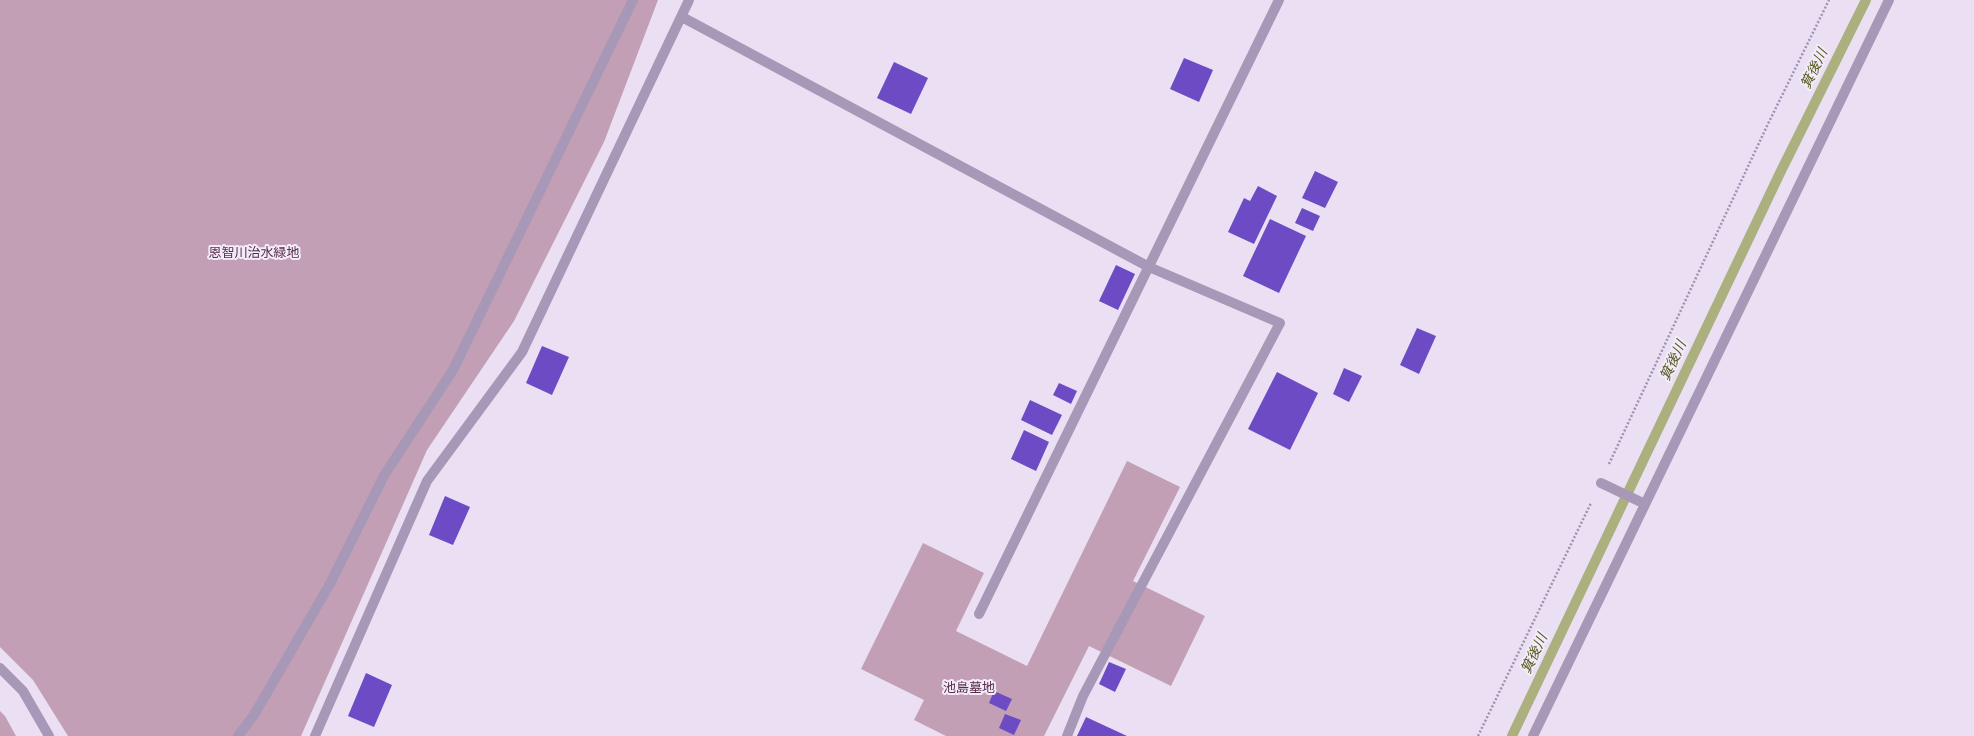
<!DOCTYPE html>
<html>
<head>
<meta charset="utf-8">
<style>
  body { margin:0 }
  canvas { display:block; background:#eadff3 }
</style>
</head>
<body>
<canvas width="1974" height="736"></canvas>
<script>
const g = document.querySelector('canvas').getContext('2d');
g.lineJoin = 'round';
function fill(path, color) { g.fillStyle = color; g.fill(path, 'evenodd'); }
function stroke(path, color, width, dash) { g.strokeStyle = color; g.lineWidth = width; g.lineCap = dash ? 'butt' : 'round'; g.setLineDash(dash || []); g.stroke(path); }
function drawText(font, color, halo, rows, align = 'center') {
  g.font = font + ' "DejaVu Sans","Noto Sans JP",sans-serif'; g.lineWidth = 4; g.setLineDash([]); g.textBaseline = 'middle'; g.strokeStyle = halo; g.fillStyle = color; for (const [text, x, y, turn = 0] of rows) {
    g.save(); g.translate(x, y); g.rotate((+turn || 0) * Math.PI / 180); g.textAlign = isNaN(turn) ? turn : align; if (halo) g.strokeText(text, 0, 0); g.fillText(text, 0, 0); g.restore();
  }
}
const green = new Path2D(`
  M 0,0 L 658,0 L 604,142 L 514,321 L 427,450 L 301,736 L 68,736 L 33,680 L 0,647 Z
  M 1127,461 L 1180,487 L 1133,581 L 1205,616 L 1171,686 L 1089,646 L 1044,736 L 946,736 L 914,720 L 924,700 L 861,669 L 923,543 L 984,573 L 956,631 L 1027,666 Z
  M 0,711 L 5,716 L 16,736 L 0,736 Z`);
const stream = new Path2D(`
  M 1512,736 L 1780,173 L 1866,0`);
const building = new Path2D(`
  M 1184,58 L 1213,70 L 1199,102 L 1170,89 Z
  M 894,62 L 928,78 L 911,114 L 877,98 Z
  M 1315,171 L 1338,182 L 1325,208 L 1302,198 Z
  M 1258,186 L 1277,196 L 1254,244 L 1228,232 L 1244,198 L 1250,201 Z
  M 1302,208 L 1320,216 L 1313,231 L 1295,223 Z
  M 1270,219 L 1306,236 L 1279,293 L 1243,276 Z
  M 1116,265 L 1135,274 L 1118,310 L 1099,301 Z
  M 1417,328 L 1436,336 L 1419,374 L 1400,365 Z
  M 542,346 L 569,357 L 552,395 L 526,383 Z
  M 1344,368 L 1362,376 L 1349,402 L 1333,394 Z
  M 1277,372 L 1318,393 L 1290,450 L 1248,429 Z
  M 1059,383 L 1077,391 L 1071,404 L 1053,395 Z
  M 1030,400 L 1062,415 L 1052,435 L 1021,420 Z
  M 1024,430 L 1049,442 L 1036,471 L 1011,459 Z
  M 445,496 L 470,507 L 453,545 L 429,535 Z
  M 1109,662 L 1126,669 L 1115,692 L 1099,684 Z
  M 366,673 L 392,685 L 374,727 L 348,716 Z
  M 994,691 L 1012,699 L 1006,711 L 989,703 Z
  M 1005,714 L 1021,720 L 1014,735 L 999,728 Z
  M 1086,717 L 1127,736 L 1077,736 Z`);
const path = new Path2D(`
  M 1609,464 L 1766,128 L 1829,0
  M 1478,736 L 1591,503`);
const service = new Path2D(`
  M 238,736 L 254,715 L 331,582 L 385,474 L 453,370 L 633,0`);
const minor = new Path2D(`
  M 682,17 L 1149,267 L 1280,323 L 1083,696 L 1067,736
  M 1601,483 L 1645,504
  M 979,614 L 1279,0
  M 0,668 L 23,691 L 49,736
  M 315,736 L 427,481 L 522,352 L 689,0
  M 1533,736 L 1889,0`);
const parkNames = [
  ["恩智川治水緑地",254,254],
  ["池島墓地",969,689]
];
const waterNames = [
  ["箕後川",1815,69,-64],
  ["箕後川",1674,361,-65],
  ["箕後川",1535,654,-65]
];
fill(green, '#c29fb5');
stroke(stream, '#acaf7e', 10);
fill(building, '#6c4bc4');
stroke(path, '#9f91b2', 2.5, [2, 2]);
stroke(service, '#a798b7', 10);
stroke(minor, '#a798b7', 10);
drawText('13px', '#572e47', '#f4ebfa', parkNames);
drawText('italic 14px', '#555a1f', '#f4ebfa', waterNames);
</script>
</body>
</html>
